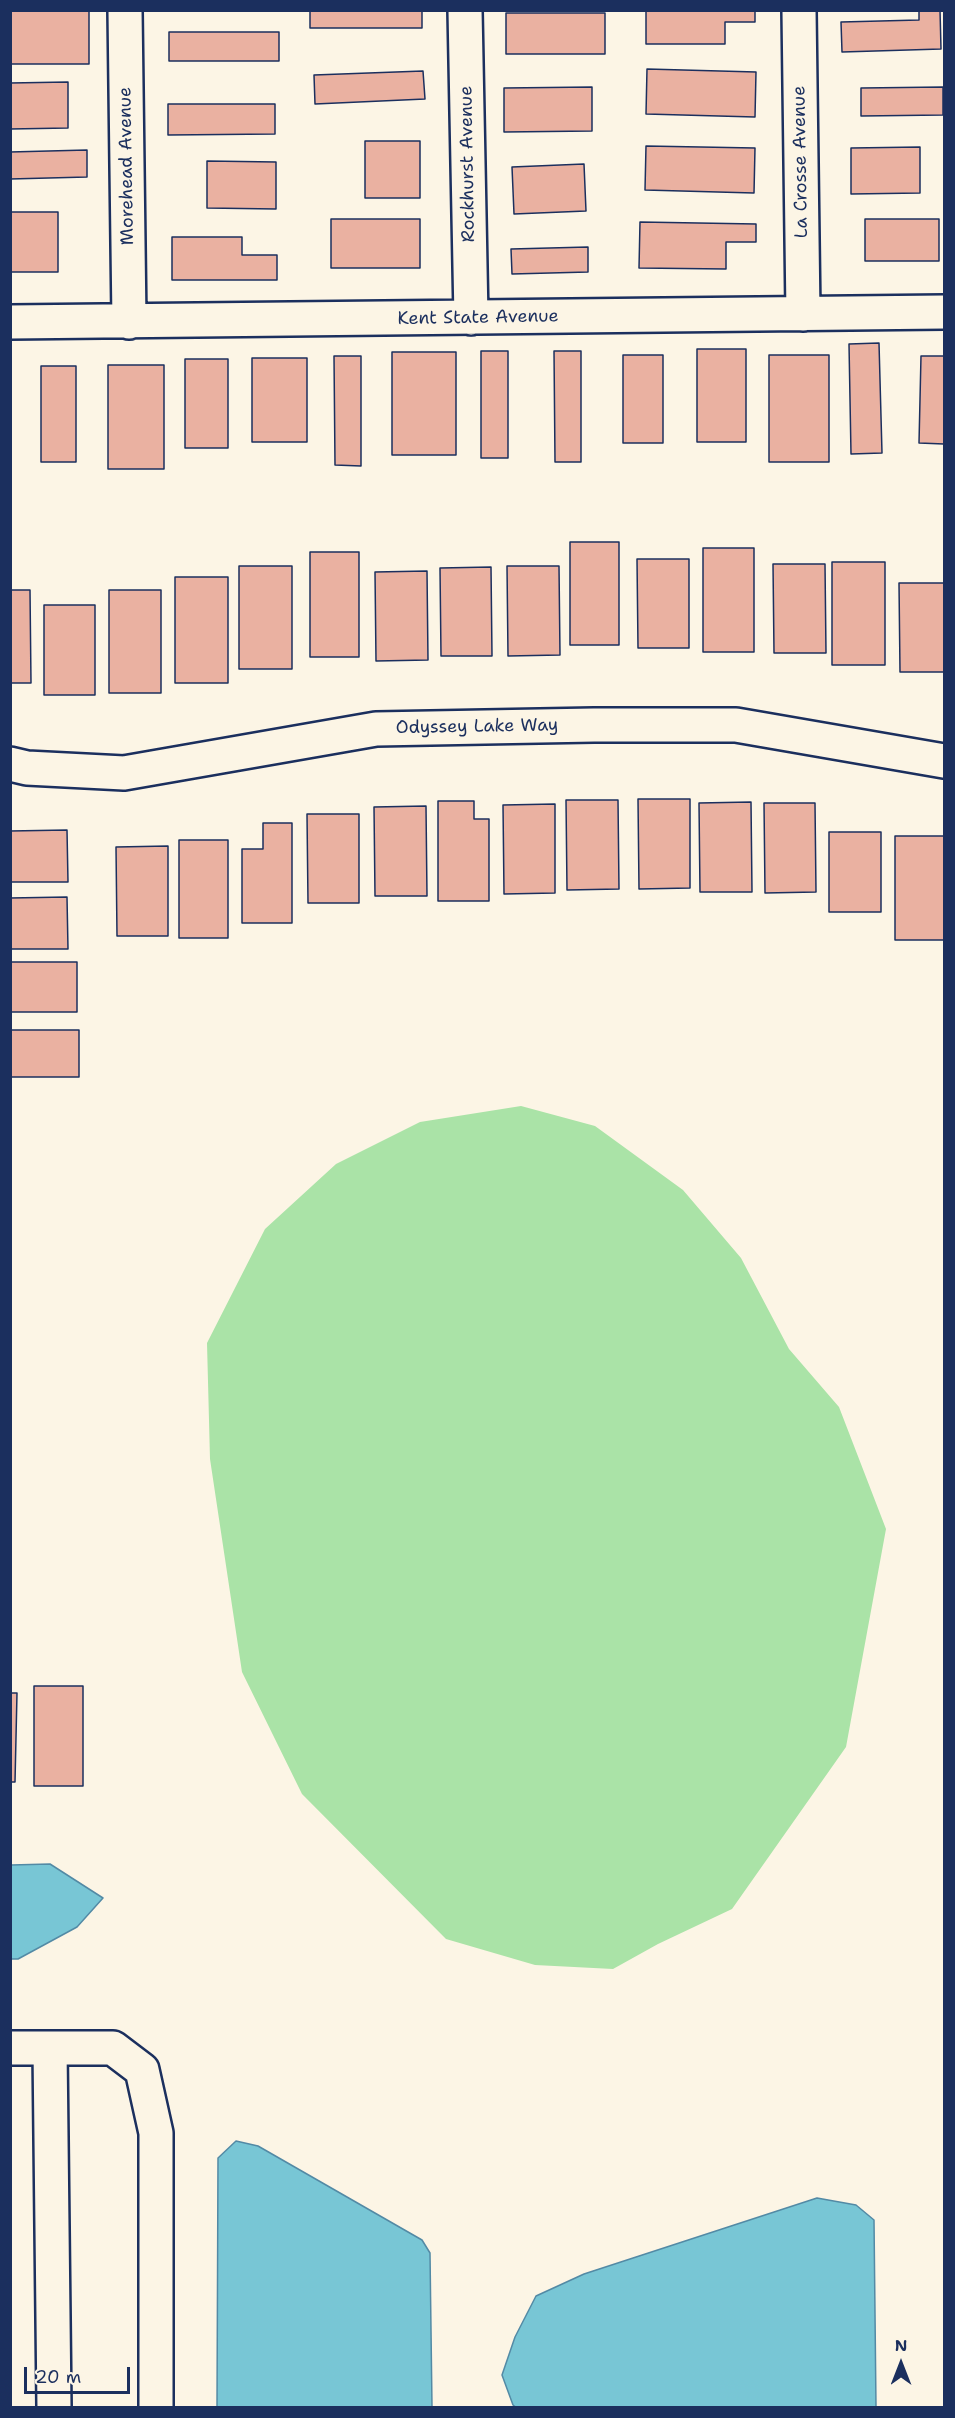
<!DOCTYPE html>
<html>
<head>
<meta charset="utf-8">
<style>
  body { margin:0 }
  #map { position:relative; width:955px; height:2418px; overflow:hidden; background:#fcf5e5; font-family:"Shantell Sans",sans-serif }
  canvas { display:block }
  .frame { position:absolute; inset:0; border:12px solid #1b2f5e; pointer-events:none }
  .north { position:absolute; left:871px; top:2334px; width:60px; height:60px; -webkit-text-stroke:4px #fcf5e5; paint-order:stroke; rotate:0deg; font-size:16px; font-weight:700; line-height:24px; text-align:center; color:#1b2f5e }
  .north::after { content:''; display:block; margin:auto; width:21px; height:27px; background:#1b2f5e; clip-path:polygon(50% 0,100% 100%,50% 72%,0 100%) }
  .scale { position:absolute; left:24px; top:2367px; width:106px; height:27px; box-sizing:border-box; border:3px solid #1b2f5e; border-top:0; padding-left:8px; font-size:18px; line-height:21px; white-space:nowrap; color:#1b2f5e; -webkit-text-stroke:4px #fcf5e5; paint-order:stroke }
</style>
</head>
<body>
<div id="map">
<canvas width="955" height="2418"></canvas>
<div class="frame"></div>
<div class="north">N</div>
<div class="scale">20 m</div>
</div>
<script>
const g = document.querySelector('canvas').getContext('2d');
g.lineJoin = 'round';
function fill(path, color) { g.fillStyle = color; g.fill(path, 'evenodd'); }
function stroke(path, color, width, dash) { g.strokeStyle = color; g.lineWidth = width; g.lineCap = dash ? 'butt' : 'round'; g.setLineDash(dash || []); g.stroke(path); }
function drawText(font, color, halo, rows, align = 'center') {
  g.font = font + ' "Shantell Sans",sans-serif'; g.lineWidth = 6; g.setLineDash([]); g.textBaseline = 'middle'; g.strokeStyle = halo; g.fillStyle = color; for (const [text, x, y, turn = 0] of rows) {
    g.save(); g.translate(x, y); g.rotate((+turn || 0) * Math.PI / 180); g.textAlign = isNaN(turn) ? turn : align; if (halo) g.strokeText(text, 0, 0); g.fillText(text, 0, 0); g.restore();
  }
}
const green = new Path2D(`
  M 521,1106 L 595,1126 L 683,1190 L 741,1258 L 789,1349 L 839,1407 L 886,1529 L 846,1747 L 732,1909 L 658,1944 L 613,1969 L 535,1965 L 446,1939 L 302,1794 L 242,1672 L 210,1459 L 207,1343 L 265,1229 L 336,1164 L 420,1122 Z`);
const water = new Path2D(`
  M 50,1864 L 103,1898 L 77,1927 L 18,1959 L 11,1959 L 11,1865 Z
  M 236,2141 L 258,2146 L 422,2240 L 430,2253 L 432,2407 L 217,2407 L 218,2158 Z
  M 817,2198 L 856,2205 L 874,2220 L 876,2407 L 517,2408 L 513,2405 L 502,2375 L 515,2337 L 536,2296 L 584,2274 Z`);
const building = new Path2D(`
  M 10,10 L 89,10 L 89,64 L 10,64 Z
  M 310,10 L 422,10 L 422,28 L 310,28 Z
  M 646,10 L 755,10 L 755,22 L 725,22 L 725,44 L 646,44 Z
  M 919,10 L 940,10 L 941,49 L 842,52 L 841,22 L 919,20 Z
  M 506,13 L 605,13 L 605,54 L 506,54 Z
  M 169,32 L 279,32 L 279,61 L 169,61 Z
  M 647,69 L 756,72 L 755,117 L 646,114 Z
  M 423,71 L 425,99 L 315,104 L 314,75 Z
  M 68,82 L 68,128 L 10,129 L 10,83 Z
  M 592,87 L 592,131 L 504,132 L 504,88 Z
  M 943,87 L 943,115 L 861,116 L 861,88 Z
  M 168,104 L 275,104 L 275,134 L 168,135 Z
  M 365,141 L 420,141 L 420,198 L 365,198 Z
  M 646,146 L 755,148 L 754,193 L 645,190 Z
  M 920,147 L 920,193 L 851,194 L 851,148 Z
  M 87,150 L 87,177 L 10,179 L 10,152 Z
  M 207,161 L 276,162 L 276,209 L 207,208 Z
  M 584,164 L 586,211 L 514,214 L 512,167 Z
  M 10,212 L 58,212 L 58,272 L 10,272 Z
  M 331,219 L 420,219 L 420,268 L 331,268 Z
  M 865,219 L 939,219 L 939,261 L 865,261 Z
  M 640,222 L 756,224 L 756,242 L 726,242 L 726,269 L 639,268 Z
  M 172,237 L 242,237 L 242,255 L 277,255 L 277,280 L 172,280 Z
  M 588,247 L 588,272 L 512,274 L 511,249 Z
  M 879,343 L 882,453 L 851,454 L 849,344 Z
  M 697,349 L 746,349 L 746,442 L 697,442 Z
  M 481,351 L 508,351 L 508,458 L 481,458 Z
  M 554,351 L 581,351 L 581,462 L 555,462 Z
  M 392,352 L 456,352 L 456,455 L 392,455 Z
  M 623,355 L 663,355 L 663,443 L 623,443 Z
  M 769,355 L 829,355 L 829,462 L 769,462 Z
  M 334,356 L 361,356 L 361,466 L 335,465 Z
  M 921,356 L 944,356 L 944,444 L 919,443 Z
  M 252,358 L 307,358 L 307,442 L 252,442 Z
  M 185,359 L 228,359 L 228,448 L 185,448 Z
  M 108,365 L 164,365 L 164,469 L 108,469 Z
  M 41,366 L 76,366 L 76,462 L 41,462 Z
  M 570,542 L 619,542 L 619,645 L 570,645 Z
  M 703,548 L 754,548 L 754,652 L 703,652 Z
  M 310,552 L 359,552 L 359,657 L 310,657 Z
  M 637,559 L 689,559 L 689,648 L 638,648 Z
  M 832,562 L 885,562 L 885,665 L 832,665 Z
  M 773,564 L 825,564 L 826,653 L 774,653 Z
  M 239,566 L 292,566 L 292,669 L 239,669 Z
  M 507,566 L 559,566 L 560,655 L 508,656 Z
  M 491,567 L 492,656 L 441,656 L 440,568 Z
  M 427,571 L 428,660 L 376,661 L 375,572 Z
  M 175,577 L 228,577 L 228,683 L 175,683 Z
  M 899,583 L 944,583 L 944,672 L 900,672 Z
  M 10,590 L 30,590 L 31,683 L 10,683 Z
  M 109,590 L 161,590 L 161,693 L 109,693 Z
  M 44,605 L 95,605 L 95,695 L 44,695 Z
  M 638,799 L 690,799 L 690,888 L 639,889 Z
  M 566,800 L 618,800 L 619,889 L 567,890 Z
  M 438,801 L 474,801 L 474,819 L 489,819 L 489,901 L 438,901 Z
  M 751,802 L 752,892 L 700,892 L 699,803 Z
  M 764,803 L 815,803 L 816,892 L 765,893 Z
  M 555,804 L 555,893 L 504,894 L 503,805 Z
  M 426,806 L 427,896 L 375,896 L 374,807 Z
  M 307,814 L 359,814 L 359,903 L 308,903 Z
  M 263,823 L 292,823 L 292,923 L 242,923 L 242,849 L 263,849 Z
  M 67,830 L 68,882 L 10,882 L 10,831 Z
  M 829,832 L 881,832 L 881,912 L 829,912 Z
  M 895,836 L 944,836 L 944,940 L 895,940 Z
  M 179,840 L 228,840 L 228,938 L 179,938 Z
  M 168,846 L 168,936 L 117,936 L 116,847 Z
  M 67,897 L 68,949 L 10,949 L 10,898 Z
  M 10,962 L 77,962 L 77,1012 L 10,1012 Z
  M 10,1030 L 79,1030 L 79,1077 L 10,1077 Z
  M 34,1686 L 83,1686 L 83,1786 L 34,1786 Z
  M 10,1693 L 17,1693 L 15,1782 L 10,1782 Z`);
const minor = new Path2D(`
  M 125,10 L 129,322
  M 465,10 L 471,318
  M 799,10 L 803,314
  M 10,322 L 944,312
  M 10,764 L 27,768 L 124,773 L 376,729 L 594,725 L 736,725 L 944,761
  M 10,2048 L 113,2048 L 142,2070 L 156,2133 L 156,2408
  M 50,2048 L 54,2408`);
const streetNames = [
  ["La Crosse Avenue",801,162,-91],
  ["Rockhurst Avenue",468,164,-91],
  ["Morehead Avenue",127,166,-91],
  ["Kent State Avenue",478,318,-1],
  ["Odyssey Lake Way",477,727,-1]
];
fill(green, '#aae3a7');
fill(water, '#78c6d5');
stroke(water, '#538aa5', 1.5);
fill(building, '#eab1a1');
stroke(building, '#1b2f5e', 1.5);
stroke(minor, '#1b2f5e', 38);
stroke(minor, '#fcf5e5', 33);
drawText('18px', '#1b2f5e', '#fcf5e5', streetNames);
</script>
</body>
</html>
